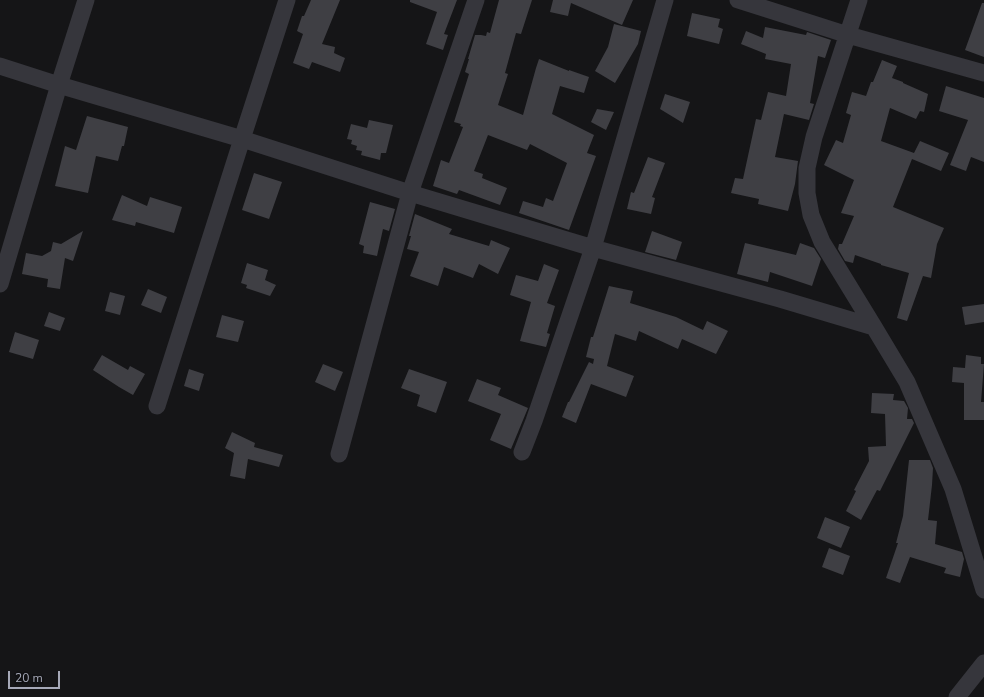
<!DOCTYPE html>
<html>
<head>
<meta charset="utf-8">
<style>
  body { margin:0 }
  #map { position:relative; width:984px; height:697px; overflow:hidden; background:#151517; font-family:"Nunito Sans",sans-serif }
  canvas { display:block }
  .scale { position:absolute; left:8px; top:671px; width:52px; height:18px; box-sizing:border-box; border:2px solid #a6a9b8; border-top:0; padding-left:5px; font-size:12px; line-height:14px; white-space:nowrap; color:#a6a9b8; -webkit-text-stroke:3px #101012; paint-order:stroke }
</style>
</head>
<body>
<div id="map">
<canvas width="984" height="697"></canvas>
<div class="scale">20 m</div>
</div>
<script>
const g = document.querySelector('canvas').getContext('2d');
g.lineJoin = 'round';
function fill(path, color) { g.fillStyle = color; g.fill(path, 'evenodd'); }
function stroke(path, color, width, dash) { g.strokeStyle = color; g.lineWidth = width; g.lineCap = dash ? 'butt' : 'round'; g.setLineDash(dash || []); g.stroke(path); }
const building = new Path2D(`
  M 311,0 L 340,0 L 322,44 L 335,47 L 334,53 L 345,58 L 340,72 L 312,62 L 309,69 L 293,63 L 303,34 L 297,31 L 302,16 L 304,16 Z
  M 410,0 L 457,0 L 444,34 L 448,35 L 443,50 L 426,44 L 437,12 L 410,2 Z
  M 499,0 L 532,0 L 521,34 L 516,33 L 505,73 L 508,74 L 498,105 L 523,115 L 536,68 L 539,59 L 569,71 L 569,70 L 589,77 L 584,93 L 560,86 L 552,114 L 594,135 L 587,153 L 596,156 L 569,230 L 519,213 L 523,201 L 543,207 L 546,198 L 553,201 L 567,163 L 530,144 L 527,150 L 488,135 L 474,171 L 483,174 L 482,178 L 507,188 L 500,205 L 459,190 L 457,194 L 433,186 L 441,160 L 449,163 L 463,127 L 460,126 L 461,124 L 454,122 L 469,74 L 465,72 L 469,59 L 468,59 L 475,35 L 481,35 L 486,36 L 487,32 L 490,33 Z
  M 553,0 L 633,0 L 622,25 L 571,3 L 568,16 L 550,12 Z
  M 982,3 L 984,3 L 984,57 L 965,50 Z
  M 692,13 L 720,19 L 718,27 L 723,29 L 719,44 L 687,36 Z
  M 614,24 L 641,31 L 638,44 L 615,83 L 595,71 L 608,47 Z
  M 765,27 L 806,35 L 807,32 L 831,40 L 825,58 L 818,56 L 810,103 L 814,104 L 809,120 L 784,114 L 775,157 L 798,161 L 795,184 L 788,211 L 758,204 L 759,199 L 731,193 L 735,178 L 743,179 L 756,119 L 761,120 L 768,92 L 786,96 L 791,64 L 765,59 L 766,54 L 741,44 L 746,31 L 763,38 Z
  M 882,60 L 897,66 L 892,78 L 903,82 L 903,83 L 928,94 L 924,112 L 920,111 L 916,119 L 890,108 L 881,141 L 914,153 L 920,141 L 949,153 L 941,171 L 912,159 L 893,207 L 944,228 L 937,244 L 931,278 L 923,276 L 907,321 L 897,318 L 909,273 L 881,265 L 881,264 L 855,255 L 853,263 L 845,261 L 838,249 L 839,244 L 842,244 L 854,216 L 841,213 L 854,180 L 824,165 L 836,140 L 843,143 L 851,115 L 846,113 L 852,92 L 866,96 L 871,82 L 873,82 Z
  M 946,86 L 984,98 L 984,162 L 971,157 L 966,171 L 950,165 L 968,120 L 939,111 Z
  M 665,94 L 690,102 L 683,123 L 660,109 Z
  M 597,109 L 614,112 L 606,130 L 591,122 Z
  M 87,116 L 128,127 L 124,146 L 122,146 L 118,161 L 96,156 L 88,193 L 55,186 L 65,146 L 76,150 Z
  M 369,120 L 393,125 L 386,153 L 381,153 L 380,160 L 361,155 L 362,151 L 356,150 L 357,146 L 351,144 L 352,140 L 347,139 L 351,124 L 367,128 Z
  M 648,157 L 665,163 L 652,197 L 655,198 L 651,214 L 627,209 L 631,192 L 634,193 Z
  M 254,173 L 282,182 L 269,219 L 242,210 Z
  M 122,195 L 147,206 L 150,197 L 182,207 L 174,233 L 136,222 L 135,226 L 112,220 Z
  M 370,202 L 395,209 L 389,231 L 383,229 L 377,256 L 363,253 L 364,246 L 359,244 Z
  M 415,214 L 452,229 L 449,234 L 489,246 L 491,240 L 510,248 L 498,274 L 479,264 L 473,278 L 444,267 L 438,286 L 410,276 L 419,252 L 407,249 L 411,236 L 409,236 Z
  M 83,231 L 73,261 L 65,258 L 60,289 L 47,287 L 48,279 L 22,274 L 26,253 L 42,256 L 51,251 L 53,242 L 61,244 Z
  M 652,231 L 682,242 L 676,260 L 645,252 Z
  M 745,243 L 796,255 L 800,243 L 814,248 L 821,259 L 812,286 L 770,272 L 768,282 L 737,274 Z
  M 247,263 L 268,270 L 265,280 L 276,285 L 270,296 L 246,288 L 247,285 L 241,283 Z
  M 544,264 L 559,270 L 547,303 L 555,306 L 547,333 L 550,334 L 546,347 L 520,341 L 531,302 L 510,295 L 516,275 L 538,281 Z
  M 609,286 L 633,291 L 630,303 L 676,317 L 703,330 L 707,321 L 728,331 L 716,354 L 682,339 L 678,349 L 639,331 L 636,341 L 615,334 L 607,366 L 634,376 L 626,397 L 591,384 L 576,423 L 562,417 L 568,402 L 569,402 L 589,362 L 593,364 L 594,359 L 586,357 L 591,337 L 593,337 Z
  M 148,289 L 167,297 L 161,313 L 141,305 Z
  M 110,292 L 125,296 L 120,315 L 105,311 Z
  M 984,304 L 984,322 L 965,325 L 962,307 Z
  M 49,312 L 65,318 L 60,331 L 44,326 Z
  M 222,315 L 244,321 L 238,342 L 216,337 Z
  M 15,332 L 39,340 L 33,359 L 9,352 Z
  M 102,355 L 128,370 L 130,366 L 145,374 L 133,395 L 119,387 L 93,370 Z
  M 966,355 L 981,357 L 981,364 L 984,364 L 981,402 L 984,402 L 984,420 L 964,420 L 964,383 L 952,382 L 953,367 L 965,368 Z
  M 323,364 L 343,372 L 335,391 L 315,382 Z
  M 189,369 L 204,374 L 199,391 L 184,386 Z
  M 409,369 L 447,382 L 436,413 L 417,406 L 420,395 L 401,388 Z
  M 477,379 L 501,388 L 498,395 L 528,408 L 511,449 L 490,440 L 501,414 L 468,401 Z
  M 872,393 L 894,394 L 893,400 L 904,401 L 908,408 L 907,419 L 912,419 L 914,423 L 880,491 L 877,490 L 861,520 L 846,511 L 856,491 L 854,490 L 869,461 L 868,447 L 886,446 L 885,414 L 871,413 Z
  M 232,432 L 255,443 L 254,447 L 283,455 L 279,467 L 248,459 L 245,479 L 230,476 L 234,453 L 225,448 Z
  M 909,460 L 930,460 L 933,468 L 932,485 L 928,520 L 937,521 L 935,544 L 962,552 L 964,559 L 960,577 L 944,573 L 946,568 L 910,557 L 900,583 L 886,578 L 898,543 L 896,543 L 903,516 Z
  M 825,517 L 850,527 L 841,548 L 817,538 Z
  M 829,548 L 850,556 L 843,575 L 822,567 Z`);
const minor = new Path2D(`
  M 738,0 L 848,35 L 984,73
  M 859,0 L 814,137 L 807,168 L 807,193 L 811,215 L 822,242 L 874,327 L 907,382 L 953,489 L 984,590
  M 0,66 L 59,85 L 242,139 L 410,193 L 593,248 L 780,299 L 874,327
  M 0,284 L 59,85 L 86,0
  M 157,406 L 242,139 L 287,0
  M 522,452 L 534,421 L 593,248 L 665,0
  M 339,454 L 410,193 L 476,0
  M 957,697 L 984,663`);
fill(building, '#3f3f44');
stroke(minor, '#36363c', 17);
</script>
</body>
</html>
